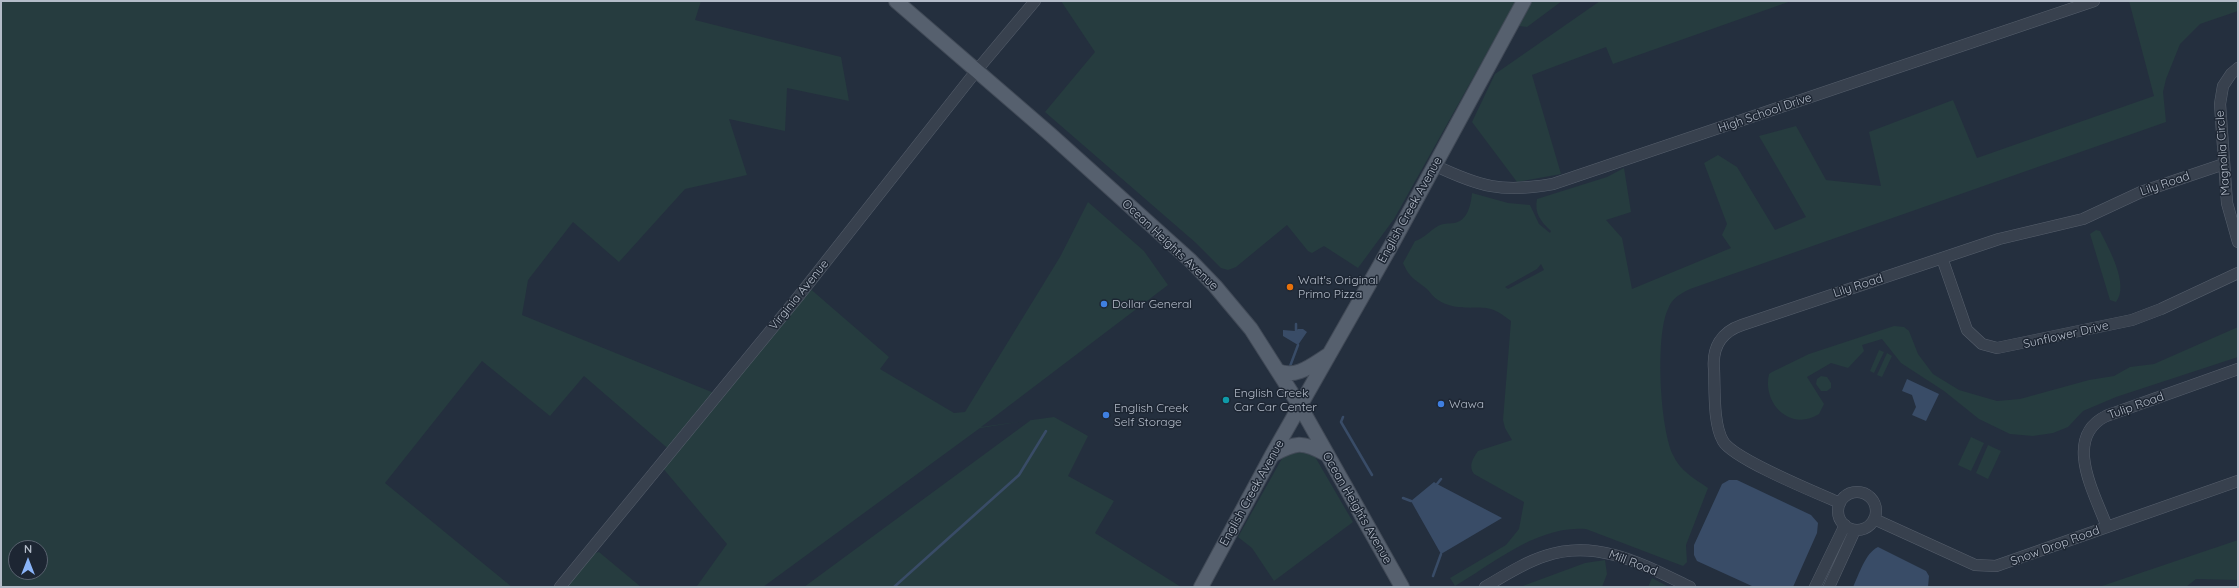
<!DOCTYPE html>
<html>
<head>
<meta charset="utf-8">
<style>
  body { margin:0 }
  #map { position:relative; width:2239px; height:588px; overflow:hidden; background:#242f3e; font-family:Quicksand,sans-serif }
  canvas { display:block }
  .frame { position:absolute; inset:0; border:2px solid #b4bcc9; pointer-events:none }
  .north { position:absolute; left:8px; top:540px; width:40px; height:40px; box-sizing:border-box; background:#1d2633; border:1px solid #59626f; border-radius:50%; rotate:0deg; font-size:11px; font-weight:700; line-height:16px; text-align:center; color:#b4bcc9 }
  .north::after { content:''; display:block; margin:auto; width:14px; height:18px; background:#8ab4f8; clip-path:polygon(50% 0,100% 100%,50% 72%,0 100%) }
</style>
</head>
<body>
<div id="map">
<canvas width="2239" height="588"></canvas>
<div class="frame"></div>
<div class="north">N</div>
</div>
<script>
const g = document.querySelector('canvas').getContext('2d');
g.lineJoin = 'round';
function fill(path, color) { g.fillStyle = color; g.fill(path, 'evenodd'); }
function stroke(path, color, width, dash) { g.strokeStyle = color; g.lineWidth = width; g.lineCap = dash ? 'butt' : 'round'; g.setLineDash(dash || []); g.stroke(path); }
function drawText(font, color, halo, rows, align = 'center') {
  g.font = font + ' Quicksand,sans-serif'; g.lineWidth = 3; g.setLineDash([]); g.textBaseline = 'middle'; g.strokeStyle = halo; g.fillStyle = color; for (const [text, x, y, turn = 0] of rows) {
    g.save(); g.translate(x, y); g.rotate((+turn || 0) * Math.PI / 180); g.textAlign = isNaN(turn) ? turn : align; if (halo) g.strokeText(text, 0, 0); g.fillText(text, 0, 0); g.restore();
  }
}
const green = new Path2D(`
  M 1,1 L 701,1 L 695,20 L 841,57 L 849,101 L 787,88 L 785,131 L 729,119 L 747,175 L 685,189 L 619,262 L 573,222 L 528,280 L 522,315 L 719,395 L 807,286 L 889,357 L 880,369 L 954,413 L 965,412 L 1060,257 L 1088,202 L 1144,251 L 1168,285 L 981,427 L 1054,417 L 1088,436 L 1068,476 L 1114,501 L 1095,533 L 1181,587 L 804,587 L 1031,420 L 980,428 L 763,587 L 697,586 L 727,544 L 661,466 L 672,452 L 584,376 L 550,416 L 482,361 L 385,483 L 512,587 L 1,587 ZM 16,548 L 40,548 L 40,572 L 16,572 Z
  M 1061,1 L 1516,1 L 1394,219 L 1358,268 L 1324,246 L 1312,253 L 1308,251 L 1287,225 L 1236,267 L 1228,270 L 1221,268 L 1196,243 L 1045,112 L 1095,52 Z
  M 1532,1 L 1562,1 L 1527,27 L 1519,26 Z
  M 1600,1 L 1791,1 L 1613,64 L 1606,47 L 1532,75 L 1561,174 L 1517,182 L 1472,122 L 1495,74 Z
  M 2129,1 L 2238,1 L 2238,11 L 2200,24 L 2180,44 L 2166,79 L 2163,92 L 2166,122 L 1690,289 C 1680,294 1672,298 1668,309 C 1655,336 1660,428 1673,455 C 1680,471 1694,478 1708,488 L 1686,545 L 1687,562 L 1683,566 L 1586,529 C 1538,525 1494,563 1455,586 L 1450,578 L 1506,545 L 1519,529 L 1524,502 L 1474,474 C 1468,466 1473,458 1478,451 L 1512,440 L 1505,428 L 1503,420 L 1511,321 C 1504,316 1496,309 1486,308 C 1470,307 1453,310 1438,300 C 1433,297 1431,293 1427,289 C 1415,279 1410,279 1403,263 L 1415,241 C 1425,238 1429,231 1438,226 C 1443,223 1448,224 1454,223 C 1468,221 1471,204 1472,193 L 1508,203 L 1530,205 L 1539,224 L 1550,233 L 1551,231 C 1541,222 1534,213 1537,199 L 1607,177 L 1624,168 L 1631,212 L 1606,220 L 1622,238 L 1632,289 L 1731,248 L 1722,235 L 1727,224 L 1704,163 L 1718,155 L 1737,167 L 1775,230 L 1806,217 L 1759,136 L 1796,126 L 1826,180 L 1881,186 L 1869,132 L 1953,100 L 1977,158 L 2154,96 ZM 1541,264 L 1544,270 L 1508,289 L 1505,287 L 1537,269 Z
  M 2096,230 L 2100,231 C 2108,247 2130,285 2116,302 L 2110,300 L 2090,234 Z
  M 1894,326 L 1904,327 L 1909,331 L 1918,354 L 1933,374 L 1959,390 L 1997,401 L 2020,399 L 2089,380 L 2114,376 L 2130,367 L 2154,364 L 2238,327 L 2238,357 L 2116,397 L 2083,411 L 2068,427 L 2053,433 L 2033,436 L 2010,434 L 1979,419 L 1944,391 L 1901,363 L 1882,339 L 1862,345 L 1864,351 L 1848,368 L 1831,363 L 1807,377 L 1824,404 L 1819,414 C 1791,432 1762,404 1769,374 L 1772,372 L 1809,354 Z
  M 1879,350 L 1884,352 L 1874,373 L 1870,371 Z
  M 1887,353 L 1892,356 L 1882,377 L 1877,375 Z
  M 1821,376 L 1827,377 L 1831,383 L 1831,388 L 1827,391 L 1821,391 L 1816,384 L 1817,379 Z
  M 1971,437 L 1984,443 L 1971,471 L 1958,465 Z
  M 1988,445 L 2001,451 L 1988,479 L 1976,473 Z
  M 1296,449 L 1314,455 L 1353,522 L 1274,581 L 1252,548 L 1238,537 L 1280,462 L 1285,454 Z
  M 2238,540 L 2238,580 L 2196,579 L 2186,587 L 2099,587 Z
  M 599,552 L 641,587 L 563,587 L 589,555 Z
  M 1605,560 L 1607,574 L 1602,587 L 1520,587 L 1585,563 Z
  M 1652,578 L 1669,587 L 1648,587 Z`);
const water = new Path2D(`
  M 1298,329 L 1303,329 L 1307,332 L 1298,345 L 1283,336 L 1283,330 L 1295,331 Z
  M 1907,379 L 1939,394 L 1926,421 L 1912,415 L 1916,407 L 1912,395 L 1902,391 Z
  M 1729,480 L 1737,480 L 1811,515 L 1818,523 L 1817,533 L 1793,587 L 1754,587 L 1697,561 L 1694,555 L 1694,545 L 1722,484 Z
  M 1434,482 L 1437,484 L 1502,518 L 1441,554 L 1411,501 Z
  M 1878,547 L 1926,571 L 1929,576 L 1928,587 L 1853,587 C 1859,575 1865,553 1878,547 Z`);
const stream = new Path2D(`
  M 1296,331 L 1296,324
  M 1289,369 L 1298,345
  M 1343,417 L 1341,422 L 1372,475
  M 1437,484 L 1441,479
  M 1403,498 L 1411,501
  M 1433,576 L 1441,554
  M 894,587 L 1019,475 L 1046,431`);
const minor = new Path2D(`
  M 2238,68 L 2231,74 L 2223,86 L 2220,104 L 2227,203 L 2238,242
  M 1434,165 C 1480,187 1502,193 1553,184 L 2094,1
  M 1942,258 L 1967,330 L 1982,344 L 1997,348 L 2132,320 L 2161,309 L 2238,273
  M1838 511a19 19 0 1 1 38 0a19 19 0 1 1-38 0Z
  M 1840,503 C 1817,493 1733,459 1723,441 C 1713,424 1715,390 1714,369 C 1712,348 1721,332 1742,325 L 1999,239 L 2083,219 L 2141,192 L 2224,164
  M 1874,519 L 1975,565 L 1996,566 L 2238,481
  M 2107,527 C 2095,494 2062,438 2106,416 L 2238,369
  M 560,587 L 798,297 L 977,70 L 1035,1
  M 1485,587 C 1504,576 1523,563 1545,556 C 1597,538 1644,565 1690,587
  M 1815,587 L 1845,525
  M 1829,587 L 1855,530`);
const major = new Path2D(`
  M 896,1 L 1051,135 L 1191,261 L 1215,286 L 1251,329 L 1300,406 L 1402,587
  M 1278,371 C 1296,379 1312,365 1328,355
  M 1272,455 C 1296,442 1302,441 1326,454
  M 1201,587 L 1272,455 L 1392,244 L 1524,1`);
const markers = [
  [1290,287,4,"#e8710a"],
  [1104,304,4,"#3f7fe0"],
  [1226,400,4,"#0f9aa8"],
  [1441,404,4,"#3f7fe0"],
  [1106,415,4,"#3f7fe0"]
];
const streetNames = [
  ["High School Drive",1765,113,-19],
  ["Magnolia Circle",2223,153,-94],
  ["Lily Road",2165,184,-19],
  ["English Creek Avenue",1410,210,-61],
  ["Ocean Heights Avenue",1170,245,43],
  ["Lily Road",1858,286,-18],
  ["Virginia Avenue",799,295,-51],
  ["Sunflower Drive",2066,335,-13],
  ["Tulip Road",2136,406,-20],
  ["English Creek Avenue",1252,493,-61],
  ["Ocean Heights Avenue",1357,508,60],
  ["Snow Drop Road",2055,546,-20],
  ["Mill Road",1633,563,21]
];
const poiNames = [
  ["Walt's Original",1298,280],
  ["Primo Pizza",1298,294],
  ["Dollar General",1112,304],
  ["English Creek",1234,393],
  ["Car Car Center",1234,407],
  ["Wawa",1449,404],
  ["English Creek",1114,408],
  ["Self Storage",1114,422]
];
fill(green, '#263c3f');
fill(water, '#394c67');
stroke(stream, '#394c67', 2.5);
stroke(minor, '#565f6c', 12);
stroke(major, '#414a57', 16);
stroke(minor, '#38414e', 11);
stroke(major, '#56606e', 14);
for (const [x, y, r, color] of markers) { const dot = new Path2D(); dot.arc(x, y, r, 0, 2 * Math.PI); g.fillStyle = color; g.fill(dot); stroke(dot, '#1d2633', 1.5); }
drawText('12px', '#b4bcc9', '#1d2633', streetNames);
drawText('12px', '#b4bcc9', '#1d2633', poiNames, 'left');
</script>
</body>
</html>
